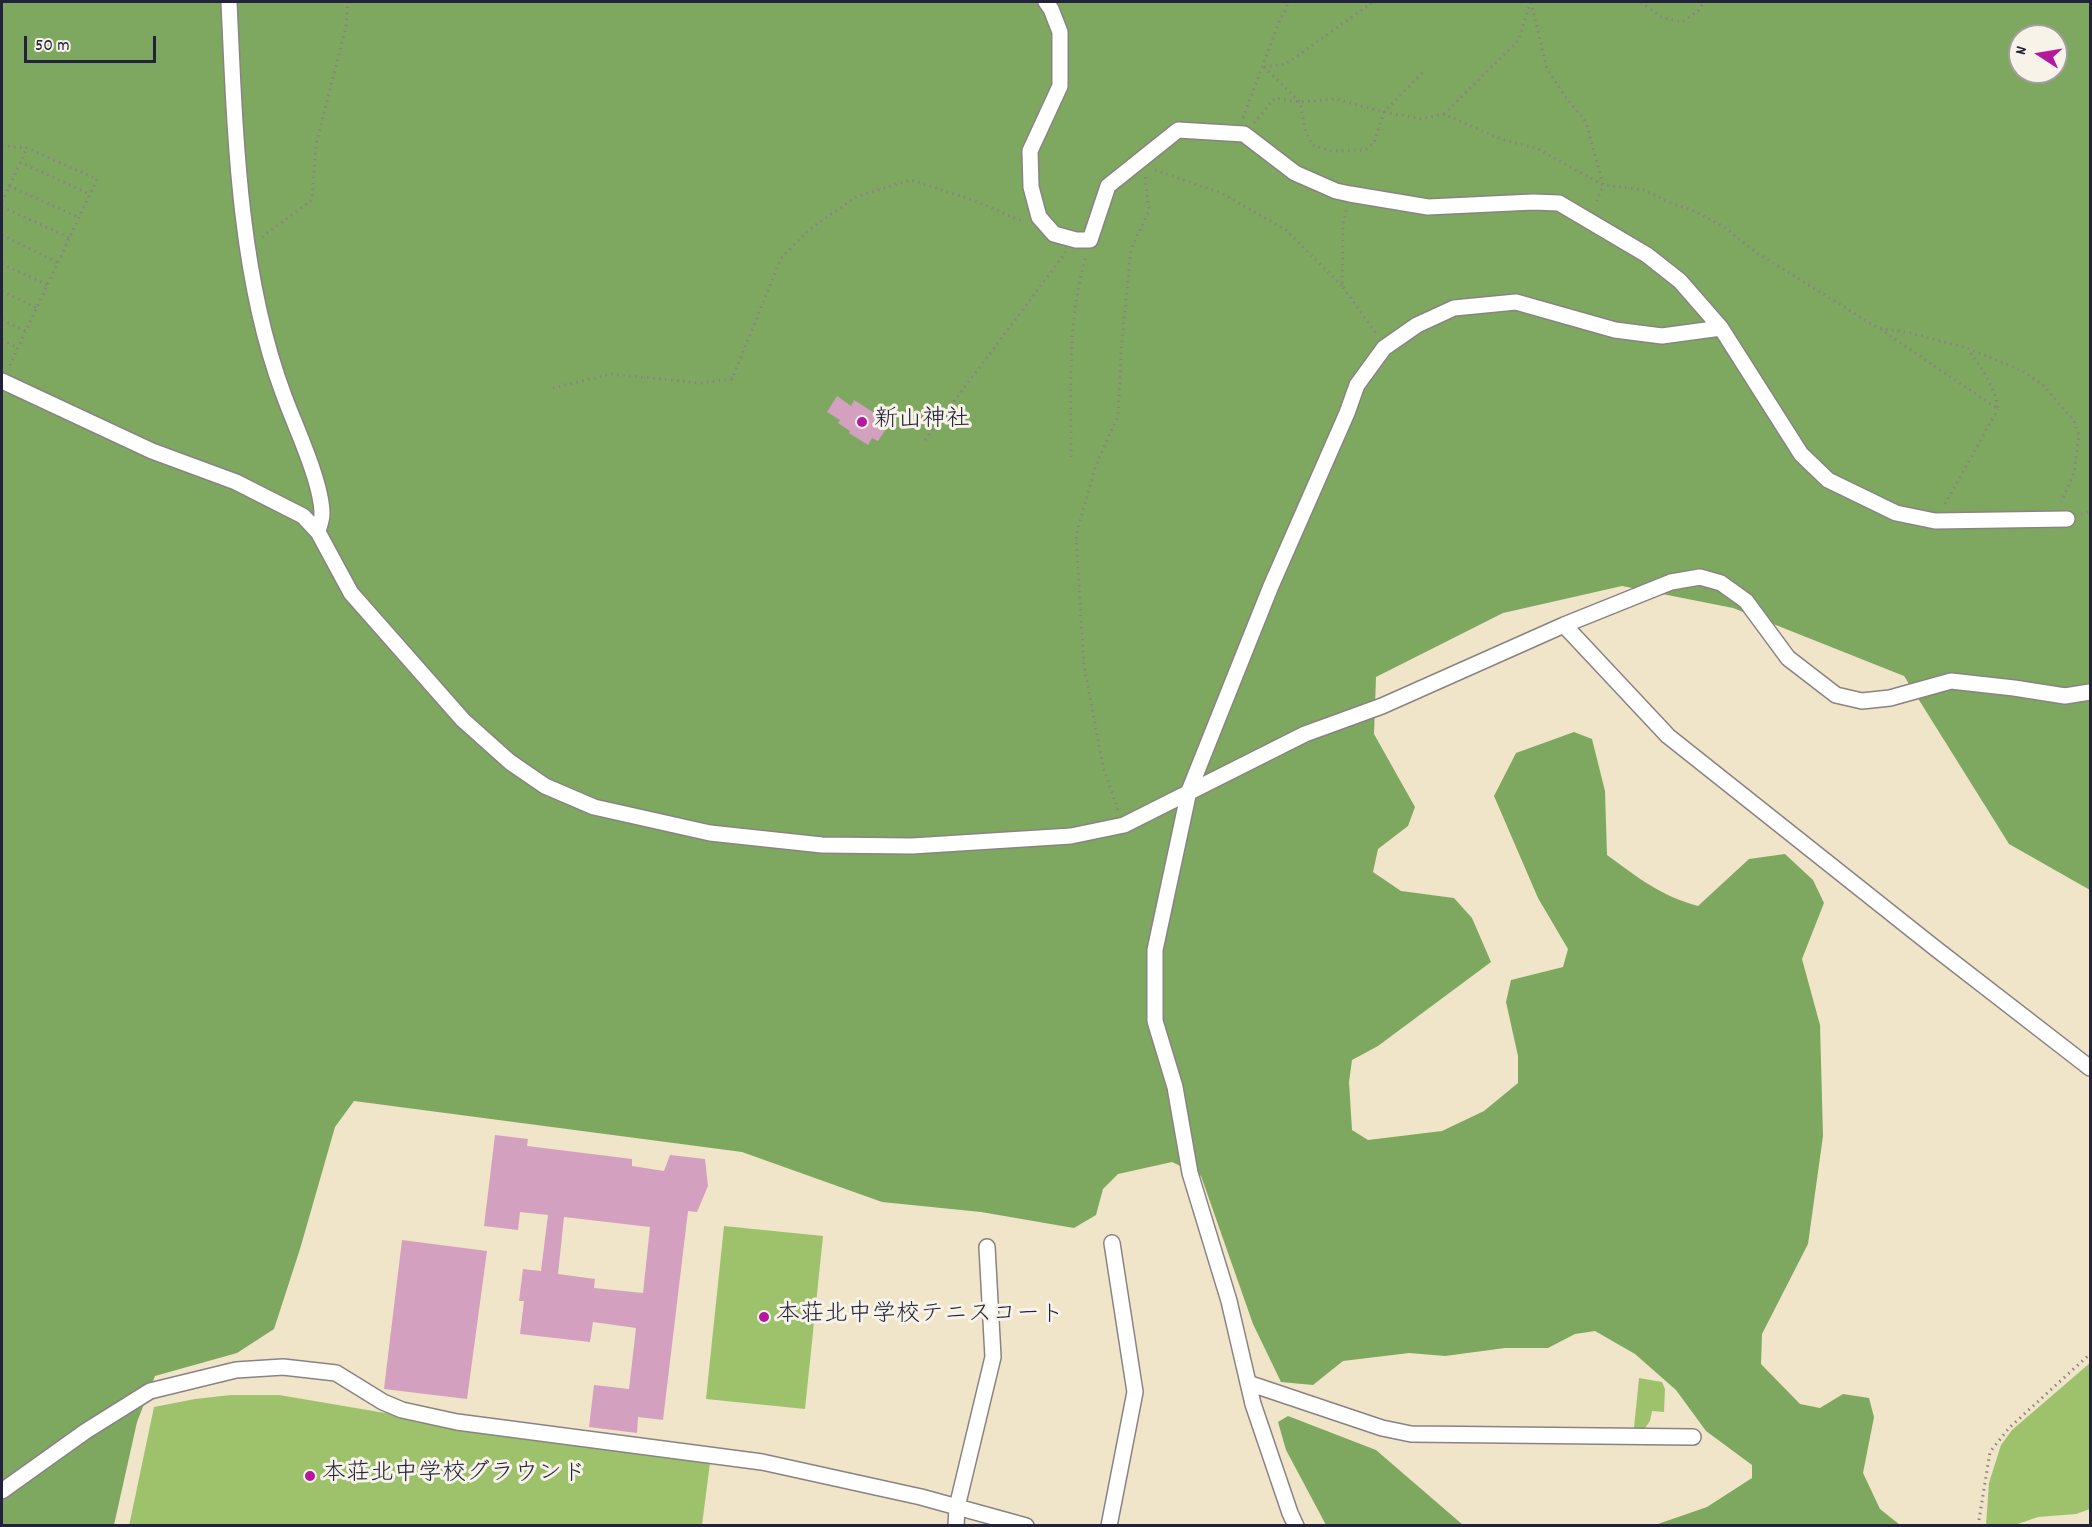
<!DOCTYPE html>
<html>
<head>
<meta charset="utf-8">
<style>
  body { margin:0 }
  #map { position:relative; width:2092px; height:1527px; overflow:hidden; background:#f0e4c9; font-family:Dekko,sans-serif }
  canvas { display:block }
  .frame { position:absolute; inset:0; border:3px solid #22223b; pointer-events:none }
  .north { position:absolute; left:2008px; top:24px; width:60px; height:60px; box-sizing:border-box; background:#f7f3e8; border:2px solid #a29fa3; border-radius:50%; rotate:282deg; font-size:16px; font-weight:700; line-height:24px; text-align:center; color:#22223b }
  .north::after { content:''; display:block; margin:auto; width:21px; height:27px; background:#b5179e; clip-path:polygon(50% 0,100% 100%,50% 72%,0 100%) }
  .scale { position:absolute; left:24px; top:36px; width:132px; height:27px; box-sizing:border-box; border:3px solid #22223b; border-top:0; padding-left:8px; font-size:18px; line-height:21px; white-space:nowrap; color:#22223b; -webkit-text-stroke:4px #f7f3e8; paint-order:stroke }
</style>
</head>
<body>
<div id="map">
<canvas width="2092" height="1527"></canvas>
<div class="frame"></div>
<div class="north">N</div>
<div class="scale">50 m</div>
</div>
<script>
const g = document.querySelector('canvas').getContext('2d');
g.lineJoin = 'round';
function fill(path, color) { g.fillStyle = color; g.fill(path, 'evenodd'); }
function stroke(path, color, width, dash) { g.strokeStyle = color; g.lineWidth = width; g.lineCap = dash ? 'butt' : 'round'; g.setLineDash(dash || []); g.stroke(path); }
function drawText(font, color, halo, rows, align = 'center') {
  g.font = font + ' Dekko,"Klee One",sans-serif'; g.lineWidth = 6; g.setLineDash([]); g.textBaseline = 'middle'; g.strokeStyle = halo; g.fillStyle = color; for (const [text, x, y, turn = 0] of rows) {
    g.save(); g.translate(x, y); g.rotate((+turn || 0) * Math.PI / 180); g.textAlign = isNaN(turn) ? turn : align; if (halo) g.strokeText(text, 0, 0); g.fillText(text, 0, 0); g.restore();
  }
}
const green = new Path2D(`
  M 724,1226 L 823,1236 L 805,1409 L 706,1399 Z
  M 2090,1363 L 2090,1509 L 2076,1514 L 2038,1517 L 2015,1525 L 1986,1525 L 1989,1483 L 2001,1445 L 2012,1430 Z
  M 1639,1378 L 1662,1382 L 1665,1389 L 1664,1412 L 1652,1411 L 1650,1421 L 1645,1428 L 1634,1428 Z
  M 231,1395 L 279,1395 L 391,1414 L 711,1455 L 702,1525 L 129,1526 L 154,1407 L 195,1399 Z`);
const forest = new Path2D(`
  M 2,2 L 2090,2 L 2090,890 L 2009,844 L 1904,676 L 1733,608 L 1622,586 L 1503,613 L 1376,677 L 1374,734 L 1415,807 L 1408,826 L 1378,849 L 1373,872 L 1401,891 L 1454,898 L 1472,918 L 1491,962 L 1378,1046 L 1352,1060 L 1349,1082 L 1352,1130 L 1368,1140 L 1442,1131 L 1484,1111 L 1518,1083 L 1518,1056 L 1506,1002 L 1511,980 L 1563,967 L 1568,949 L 1538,898 L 1494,796 L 1516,753 L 1574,732 L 1592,739 L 1605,791 L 1607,855 C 1637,877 1661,896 1698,906 L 1749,859 L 1785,854 L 1813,880 L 1824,903 L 1802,959 L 1820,1025 L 1823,1136 L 1808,1244 L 1762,1334 L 1761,1364 L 1800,1404 L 1820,1408 L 1843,1394 L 1869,1398 L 1874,1417 L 1863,1473 L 1880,1509 L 1900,1525 L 1655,1525 L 1707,1507 L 1752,1478 L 1752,1465 L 1706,1431 L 1676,1390 L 1635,1354 L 1595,1331 L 1575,1334 L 1548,1348 L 1505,1348 L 1445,1356 L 1409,1353 L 1343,1361 L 1313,1385 L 1281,1382 L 1253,1324 L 1201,1176 L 1172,1162 L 1118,1174 L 1103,1189 L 1096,1215 L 1074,1228 L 981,1212 L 882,1202 L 742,1152 L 354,1101 L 335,1127 L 300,1249 L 274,1329 L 237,1353 L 155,1376 L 137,1422 L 114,1525 L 2,1526 ZM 2020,36 L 2056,36 L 2056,72 L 2020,72 Z
  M 1288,1416 L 1376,1450 L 1463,1525 L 1326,1525 L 1286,1450 L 1278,1422 Z`);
const building = new Path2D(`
  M 837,396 L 851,406 L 854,400 L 890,423 L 878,441 L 872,438 L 868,445 L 849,433 L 850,431 L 838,423 L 840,420 L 827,412 Z
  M 495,1135 L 528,1139 L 527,1146 L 632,1159 L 632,1166 L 664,1171 L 670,1155 L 705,1159 L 708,1186 L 697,1212 L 688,1211 L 663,1420 L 638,1417 L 637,1433 L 589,1427 L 594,1385 L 629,1389 L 636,1328 L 593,1322 L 590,1342 L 520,1334 L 524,1301 L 519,1301 L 523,1269 L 541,1271 L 548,1215 L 520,1212 L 518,1230 L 484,1226 ZM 564,1217 L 650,1227 L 643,1293 L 594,1288 L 595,1279 L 558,1274 Z
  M 402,1240 L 487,1251 L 467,1399 L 384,1389 Z`);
const path = new Path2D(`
  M 1531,2 L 1547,69 L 1564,95 L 1586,122 L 1603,185 L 1595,205
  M 1641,2 L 1661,17 L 1682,22 L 1698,11 L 1704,2
  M 1264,67 L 1300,102 L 1305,129 L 1312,145 L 1332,151 L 1365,150 L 1374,143 L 1384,112 L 1423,72
  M 1264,67 L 1286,64 L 1373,2
  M 1444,114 L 1518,41 L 1530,4
  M 1243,118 L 1279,22 L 1289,2
  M 1254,123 L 1275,98 L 1300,102 L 1335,99 L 1384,112 L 1422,119 L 1443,114 L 1501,139 L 1538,149 L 1603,185 L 1645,190 L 1668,202 L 1692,210 L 1724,227 L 1757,253 L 1878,328 L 1911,333 L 1967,348 L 2023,371 L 2044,386 L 2074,421 L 2079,435 L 2074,473 L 2061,502
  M 2,146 L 27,148 L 97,179 L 9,367
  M 20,162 L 89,194
  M 1155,170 L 1221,193 L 1286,230 L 1342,286
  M 9,186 L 78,217
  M 2,202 L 27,148
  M 2,207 L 70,238
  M 1346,210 L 1343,227 L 1342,286 L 1376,333
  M 2,235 L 58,263
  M 262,237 L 312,200 L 316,144 L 346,27 L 348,2
  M 2,264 L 48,285
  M 2,291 L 37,308
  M 2,320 L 26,331
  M 1880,329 L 1998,409 C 1994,386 1983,369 1968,350
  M 2,340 L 18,348
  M 553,388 L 611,374 L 701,383 L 732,379 L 781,258 L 810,229 L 856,197 L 910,180 L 973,200 L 1024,222
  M 925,440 L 1066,252
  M 1071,457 C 1071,390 1067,321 1086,256
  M 1945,504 L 1998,409
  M 2081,514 L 2090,512
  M 1118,810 L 1103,766 L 1084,666 L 1076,535 L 1096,465 L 1118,416 L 1122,339 L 1131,249 L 1149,211 L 1145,176
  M 1978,1526 L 1990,1452 L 2009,1428 L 2090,1354`);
const minor = new Path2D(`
  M 229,2 C 235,129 238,272 283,393 C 294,424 322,482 322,514 C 322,520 319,526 318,532
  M 1046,2 L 1051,9 L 1060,32 L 1060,86 L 1030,151 L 1031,187 L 1039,217 L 1054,234 L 1076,240 L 1090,240 L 1108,186 L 1178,130 L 1244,134 L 1295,173 L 1336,191 L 1350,194 L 1428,207 L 1533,202 L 1559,203 L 1647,255 L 1680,281 L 1721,328 L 1801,454 L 1828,480 L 1896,513 L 1935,521 L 2067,519
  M 2,381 L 152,451 L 236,482 L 303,516 L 318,532 L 351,593 L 463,720 L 510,762 L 545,786 L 594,807 L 710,833 L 822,845 L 912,846 L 1071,836 L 1124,825 L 1305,734 L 1382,706 L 1564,625 L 1671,582 L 1700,577 L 1721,583 L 1746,601 L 1788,658 L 1836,695 L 1862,701 L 1890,698 L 1951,681 L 2014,688 L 2065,696 L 2090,692
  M 1564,625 L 1668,736 L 1935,948 L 2090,1068
  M 1248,1383 L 1382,1428 L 1411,1434 L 1693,1437
  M 2,1491 L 86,1431 L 150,1391 L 236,1370 L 283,1367 L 336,1373 L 383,1402 L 402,1410 L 457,1422 L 762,1462 L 921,1497 L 1026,1526
  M 956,1526 L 957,1507 L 993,1357 L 987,1247
  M 1109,1526 L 1135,1392 L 1112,1243
  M 1296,1526 L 1290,1513 L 1253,1404 L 1229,1301 L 1190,1173 L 1175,1087 L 1155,1021 L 1155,950 L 1189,791 L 1271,586 L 1347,413 L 1357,385 L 1384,348 L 1417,325 L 1454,308 L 1516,302 L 1615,330 L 1662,336 L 1721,328`);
const markers = [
  [862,422,6,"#b5179e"],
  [764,1317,6,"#b5179e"],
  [310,1476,6,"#b5179e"]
];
const poiNames = [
  ["新山神社",874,422],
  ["本荘北中学校テニスコート",776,1317],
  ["本荘北中学校グラウンド",322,1476]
];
fill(green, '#9ec26c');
fill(forest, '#7ea860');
fill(building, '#d4a0c0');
stroke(minor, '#898382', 18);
stroke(path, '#898382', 3, [1.5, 4.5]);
stroke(minor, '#fff', 15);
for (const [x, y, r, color] of markers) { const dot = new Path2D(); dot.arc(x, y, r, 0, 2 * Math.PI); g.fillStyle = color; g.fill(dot); stroke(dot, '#f7f3e8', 2); }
drawText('24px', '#22223b', '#f7f3e8', poiNames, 'left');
</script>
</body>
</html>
